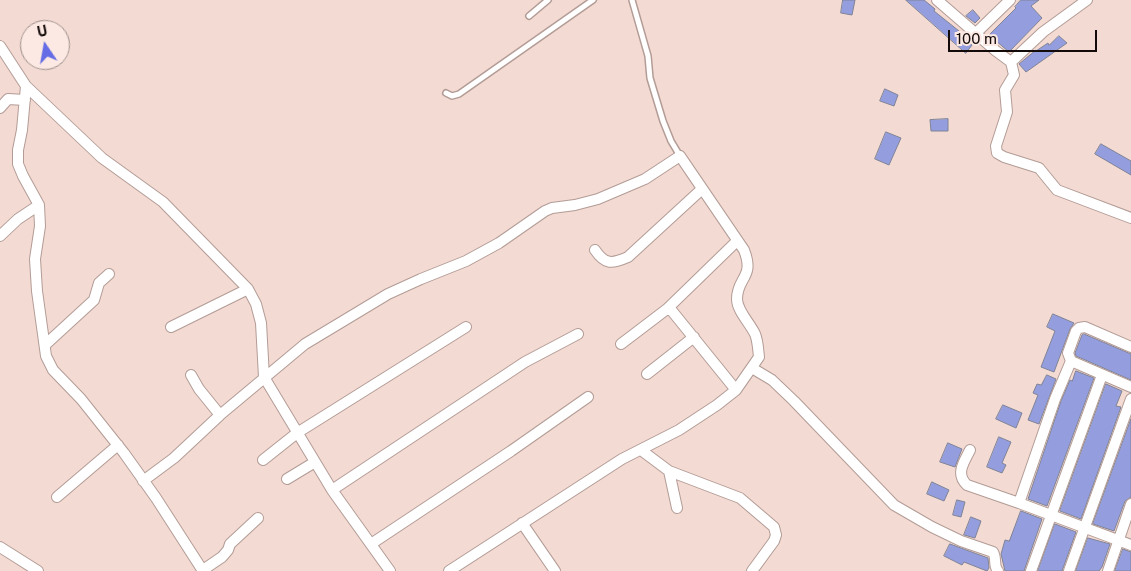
<!DOCTYPE html>
<html>
<head>
<meta charset="utf-8">
<style>
  body { margin:0 }
  #map { position:relative; width:1131px; height:571px; overflow:hidden; background:#f3dad3; font-family:"Public Sans",sans-serif }
  canvas { display:block }
  .north { position:absolute; left:20px; top:20px; width:50px; height:50px; box-sizing:border-box; background:#fce9e3; border:1px solid #9f908c; border-radius:50%; rotate:348deg; font-size:14px; font-weight:700; line-height:20px; text-align:center; color:#130b09 }
  .north::after { content:''; display:block; margin:auto; width:18px; height:22px; background:#656ce5; clip-path:polygon(50% 0,100% 100%,50% 72%,0 100%) }
  .scale { position:absolute; left:948px; top:30px; width:149px; height:22px; box-sizing:border-box; border:2px solid #130b09; border-top:0; padding-left:6px; font-size:15px; line-height:18px; white-space:nowrap; color:#130b09; -webkit-text-stroke:4px #fce9e3; paint-order:stroke }
</style>
</head>
<body>
<div id="map">
<canvas width="1131" height="571"></canvas>
<div class="north">U</div>
<div class="scale">100 m</div>
</div>
<script>
const g = document.querySelector('canvas').getContext('2d');
g.lineJoin = 'round';
function fill(path, color) { g.fillStyle = color; g.fill(path, 'evenodd'); }
function stroke(path, color, width, dash) { g.strokeStyle = color; g.lineWidth = width; g.lineCap = dash ? 'butt' : 'round'; g.setLineDash(dash || []); g.stroke(path); }
const building = new Path2D(`
  M 843,0 L 855,0 L 852,15 L 841,13 Z
  M 906,0 L 924,0 L 935,9 L 934,11 L 964,35 L 962,37 L 972,45 L 966,53 Z
  M 1021,0 L 1039,0 L 1031,6 L 1042,18 L 1009,52 L 989,35 L 1016,8 L 1015,7 Z
  M 973,10 L 980,18 L 975,23 L 966,16 Z
  M 1059,36 L 1067,43 L 1026,72 L 1019,64 L 1036,50 L 1036,51 L 1048,43 L 1049,45 Z
  M 885,89 L 898,95 L 894,106 L 880,101 Z
  M 948,119 L 948,131 L 931,131 L 930,120 Z
  M 886,132 L 901,138 L 889,165 L 875,159 Z
  M 1101,144 L 1131,161 L 1131,175 L 1095,154 Z
  M 1053,314 L 1074,323 L 1070,329 L 1054,372 L 1041,367 L 1055,331 L 1047,327 Z
  M 1084,334 L 1131,354 L 1131,380 L 1076,356 L 1075,353 L 1082,335 Z
  M 1076,371 L 1094,378 L 1047,506 L 1028,499 L 1061,401 L 1070,380 L 1072,381 Z
  M 1047,375 L 1056,379 L 1039,424 L 1028,420 L 1038,395 L 1033,393 L 1037,384 L 1041,385 Z
  M 1106,384 L 1122,391 L 1116,406 L 1121,407 L 1081,519 L 1060,511 Z
  M 1003,405 L 1022,413 L 1016,428 L 996,419 Z
  M 1131,419 L 1131,497 L 1125,501 L 1114,531 L 1093,524 Z
  M 999,437 L 1011,442 L 1002,463 L 1006,465 L 1002,473 L 987,467 Z
  M 948,443 L 962,449 L 955,467 L 940,462 Z
  M 932,482 L 949,490 L 944,501 L 927,494 Z
  M 957,500 L 965,502 L 961,517 L 953,515 Z
  M 1021,511 L 1042,519 L 1024,571 L 1005,571 L 1001,554 L 1005,540 L 1009,541 Z
  M 971,517 L 981,521 L 975,538 L 964,535 Z
  M 1055,524 L 1076,532 L 1062,571 L 1038,571 Z
  M 1088,538 L 1110,544 L 1102,567 L 1099,571 L 1076,571 Z
  M 950,544 L 988,558 L 989,568 L 987,571 L 964,562 L 962,565 L 944,556 Z
  M 1123,549 L 1131,552 L 1131,571 L 1115,571 Z`);
const lane = new Path2D(`
  M 632,0 L 648,56 L 650,78 L 663,121 L 671,141 L 680,156
  M 529,16 L 548,0
  M 446,93 L 452,96 L 459,94 L 593,0`);
const street = new Path2D(`
  M 937,0 L 996,51 L 1011,62 L 1043,32 L 1087,0
  M 976,33 L 1010,0
  M 0,46 L 26,86 L 22,130 L 18,150 L 18,164 L 23,176 L 39,205 L 40,226 L 35,259 L 37,291 L 46,356 L 53,370 L 81,399 L 124,453 L 156,498 L 203,571
  M 1011,62 L 1014,75 L 1005,90 L 1007,112 L 996,146 L 997,153 L 1004,157 L 1039,168 L 1057,190 L 1131,218
  M 26,86 L 102,158 L 163,202 L 248,289 L 256,304 L 261,323 L 264,377 L 332,490 L 390,571
  M 0,108 L 8,99 L 25,100
  M 0,236 L 18,219 L 39,205
  M 595,250 C 605,265 612,264 628,257 L 702,189
  M 667,309 L 737,241
  M 171,327 L 248,289
  M 621,344 L 667,309 L 672,311 L 736,390
  M 45,345 L 94,300 L 99,283 L 109,274
  M 1131,347 L 1085,327 L 1079,328 L 1076,331 L 1068,353 L 1071,361 L 1055,399 L 1019,503 L 1131,545
  M 1071,361 L 1131,387
  M 752,368 L 772,380 L 794,401 L 894,505 L 932,527 L 961,541 L 993,552 C 997,558 993,566 998,571
  M 647,374 L 694,337
  M 191,375 L 199,389 L 220,415
  M 641,450 L 669,471 L 740,498 L 774,527 L 776,535 L 774,541 L 752,571
  M 970,450 C 964,462 955,474 967,485 L 1019,503
  M 263,460 L 297,433 L 466,327
  M 669,471 L 677,508
  M 287,479 L 315,462
  M 143,481 L 174,458 L 220,415 L 305,344 L 388,294 L 421,279 L 466,261 L 499,243 L 545,211 L 552,208 L 575,205 L 598,199 L 645,179 L 680,156 L 744,250 C 755,278 737,277 737,299 C 737,311 750,323 755,334 C 758,341 758,349 759,357 L 736,390 L 717,405 L 679,430 L 622,459 L 449,571
  M 332,490 L 525,362 L 578,334
  M 57,497 L 118,445
  M 522,523 L 555,571
  M 371,544 L 511,451 L 588,397
  M 0,547 L 38,571
  M 203,570 L 222,557 L 228,550 L 230,544 L 258,518
  M 1031,571 L 1102,375
  M 1069,571 L 1131,399
  M 1108,571 L 1131,504`);
fill(building, '#949edf');
stroke(building, '#7f8395', 1);
stroke(lane, '#b39c96', 8);
stroke(street, '#b39c96', 12);
stroke(lane, '#fff', 5);
stroke(street, '#fff', 10);
</script>
</body>
</html>
